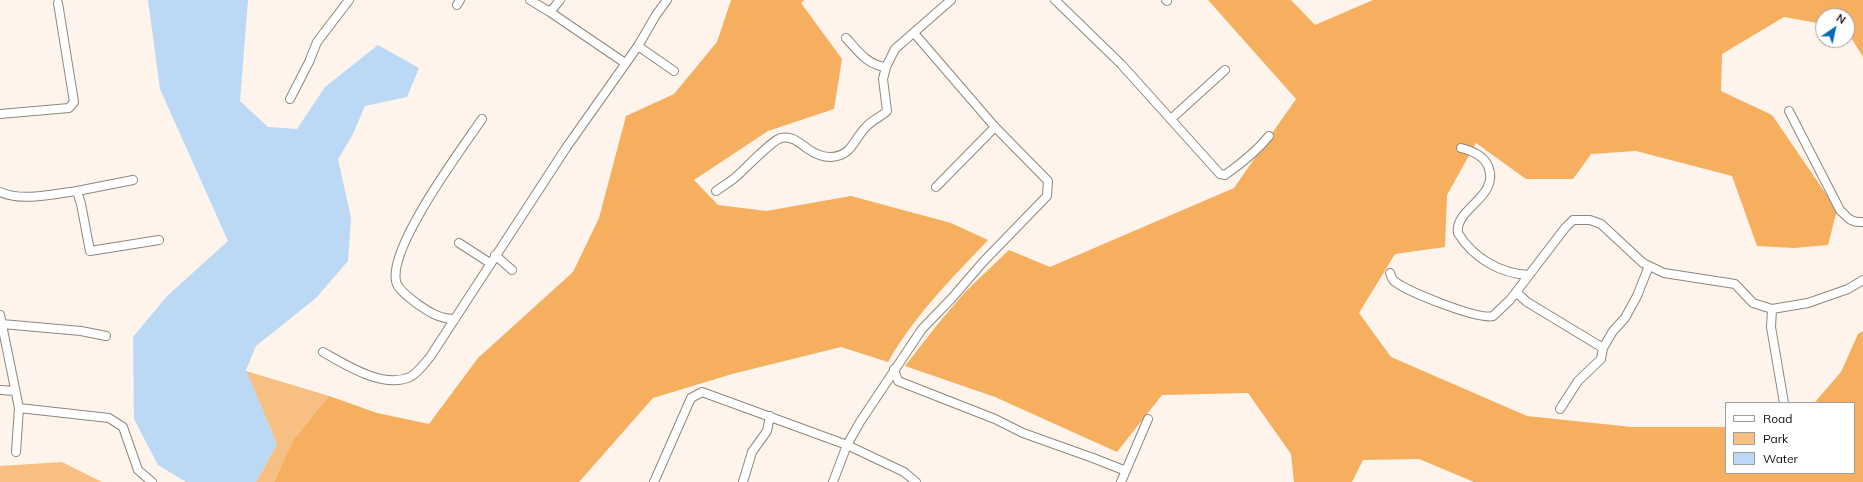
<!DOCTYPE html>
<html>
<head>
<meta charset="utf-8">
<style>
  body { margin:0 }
  #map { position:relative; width:1863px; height:482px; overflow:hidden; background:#fef4eb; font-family:Mulish,sans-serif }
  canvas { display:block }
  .legend { position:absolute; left:1725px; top:402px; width:130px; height:72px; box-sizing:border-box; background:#fff; border:1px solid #a09e9d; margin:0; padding:5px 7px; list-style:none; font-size:12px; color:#110d09 }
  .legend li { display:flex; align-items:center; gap:8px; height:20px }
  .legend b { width:20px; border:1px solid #a09e9d }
  .north { position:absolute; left:1815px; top:8px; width:40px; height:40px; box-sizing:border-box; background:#fff; border:1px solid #a09e9d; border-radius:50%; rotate:34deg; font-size:11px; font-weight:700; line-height:16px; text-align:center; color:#110d09 }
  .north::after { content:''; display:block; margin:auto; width:14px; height:18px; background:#006cb7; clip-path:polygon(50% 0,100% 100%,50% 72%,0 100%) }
</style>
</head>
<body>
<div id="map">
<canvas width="1863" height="482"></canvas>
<ul class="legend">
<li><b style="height:5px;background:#fff"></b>Road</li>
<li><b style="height:11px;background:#f7bf82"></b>Park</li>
<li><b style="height:11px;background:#bbd8f5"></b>Water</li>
</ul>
<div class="north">N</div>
</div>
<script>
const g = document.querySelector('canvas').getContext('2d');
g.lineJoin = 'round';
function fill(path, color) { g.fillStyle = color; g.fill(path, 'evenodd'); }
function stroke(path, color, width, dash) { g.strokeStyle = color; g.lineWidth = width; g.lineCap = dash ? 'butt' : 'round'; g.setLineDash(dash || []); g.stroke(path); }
const green = new Path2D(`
  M 246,371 L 329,396 L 293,440 L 274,482 L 256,482 L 277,444 Z
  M 62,462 L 102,482 L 0,482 L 0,466 Z`);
const forest = new Path2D(`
  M 731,0 L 804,0 L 801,3 L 842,59 L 834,109 L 768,131 L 694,180 L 718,205 L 766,211 L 851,196 L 951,223 L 988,240 C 952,278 914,316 888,362 L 841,347 L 732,374 L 653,398 L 579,482 L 274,482 L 293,440 L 329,396 L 377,413 L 429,424 L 478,358 L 573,272 L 599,218 L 626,116 L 674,94 L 717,42 Z
  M 1208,0 L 1291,0 L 1315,25 L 1373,0 L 1863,0 L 1863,57 L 1847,31 L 1847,16 L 1823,16 L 1823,24 L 1784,17 L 1722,54 L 1721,91 L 1772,115 L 1837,210 L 1828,245 L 1794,248 L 1757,246 L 1732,176 L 1636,151 L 1591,154 L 1573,179 L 1526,179 L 1476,143 L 1447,195 L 1445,247 L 1395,254 L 1359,313 L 1391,357 L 1527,416 L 1632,427 L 1726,427 L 1726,473 L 1854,473 L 1854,403 L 1817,403 L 1816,401 L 1841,372 L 1858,334 L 1863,331 L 1863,482 L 1474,482 L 1419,459 L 1363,460 L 1352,482 L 1294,482 L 1291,454 L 1248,393 L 1162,395 L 1117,452 L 995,397 L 905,366 L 937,325 L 965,292 L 1009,250 L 1050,267 L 1234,188 L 1296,99 Z`);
const water = new Path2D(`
  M 148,0 L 248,0 L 240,101 L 268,127 L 297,129 L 325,87 L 378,45 L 419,68 L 407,97 L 365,106 L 352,136 L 338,159 L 351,218 L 348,261 L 316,298 L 256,346 L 246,370 L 277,444 L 256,482 L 186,482 L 158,465 L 134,419 L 133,337 L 167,296 L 228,241 L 160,89 Z`);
const street = new Path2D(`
  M 530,0 L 550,12 L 625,63
  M 1055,0 L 1121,64 L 1220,174 L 1225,175 C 1242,163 1256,152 1269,136
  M 1166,0 L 1167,1
  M 457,5 L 460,0
  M 550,12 L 560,0
  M 846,38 C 858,51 867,65 886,67
  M 638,46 L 674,71
  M 290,99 L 309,62 L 317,42 L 349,0
  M 1789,111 L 1840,210 C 1848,218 1851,223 1863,222
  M 0,114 L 69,108 L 74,102 L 58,3
  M 1171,119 L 1225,70
  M 1461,148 C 1472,151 1483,155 1488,166 C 1501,197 1454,208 1458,233 C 1473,258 1501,274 1529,275
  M 936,187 L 995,127
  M 77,191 L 133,180
  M 716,191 C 723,186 732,181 738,175 C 746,168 772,140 781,138 C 792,135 801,144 808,149 C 815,154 823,157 831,157 C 852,156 853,140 866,127 C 872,120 881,117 887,111 L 883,79 L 886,67 L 895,49 L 951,0
  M 0,192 C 23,202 52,194 77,191 L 81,204 L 90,251 L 159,240
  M 459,243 L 490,263
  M 495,255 L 512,270
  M 1390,273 C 1391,276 1392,279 1394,281 C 1408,292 1478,320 1493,316 L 1510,300 L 1565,228 L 1573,220 L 1590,220 L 1601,224 L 1643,263 L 1664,273 L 1735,284 L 1753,303 L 1772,309 L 1808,303 L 1848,289 L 1863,280
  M 1516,292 L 1527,302 L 1603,348
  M 1772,309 L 1771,327 L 1784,403
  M 0,315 L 19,408 L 16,452
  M 455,319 C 439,319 429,312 416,303 C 410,298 397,289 396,281 C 389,246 461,150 482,119
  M 2,324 L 81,331 L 106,336
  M 323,352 C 346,365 383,389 410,377 C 418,373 424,364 430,357 L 566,148 L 638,46 L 656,15 L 667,0
  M 894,369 L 898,381 L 995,419 L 1023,433 L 1093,458 L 1126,471
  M 0,390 L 15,391
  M 19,408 L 109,418 L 123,427 L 138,470 L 152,482
  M 1560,409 L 1578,381 L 1601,359 L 1603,348 L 1613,331 L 1625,318 L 1637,296 L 1649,266
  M 654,482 L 691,398 L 702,392 L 847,445 L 904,472 L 916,482
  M 743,482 L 752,452 L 767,431 L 770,416
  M 833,482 L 847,445 L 860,422 L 922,329 L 952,298 L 983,262 L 1047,196 L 1048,181 L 995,127 L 914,33
  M 1121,482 L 1148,419`);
fill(green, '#f7bf82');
fill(forest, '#f5af5e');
fill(water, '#bbd8f5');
stroke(street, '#90867b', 10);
stroke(street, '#fff', 8);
</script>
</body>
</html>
